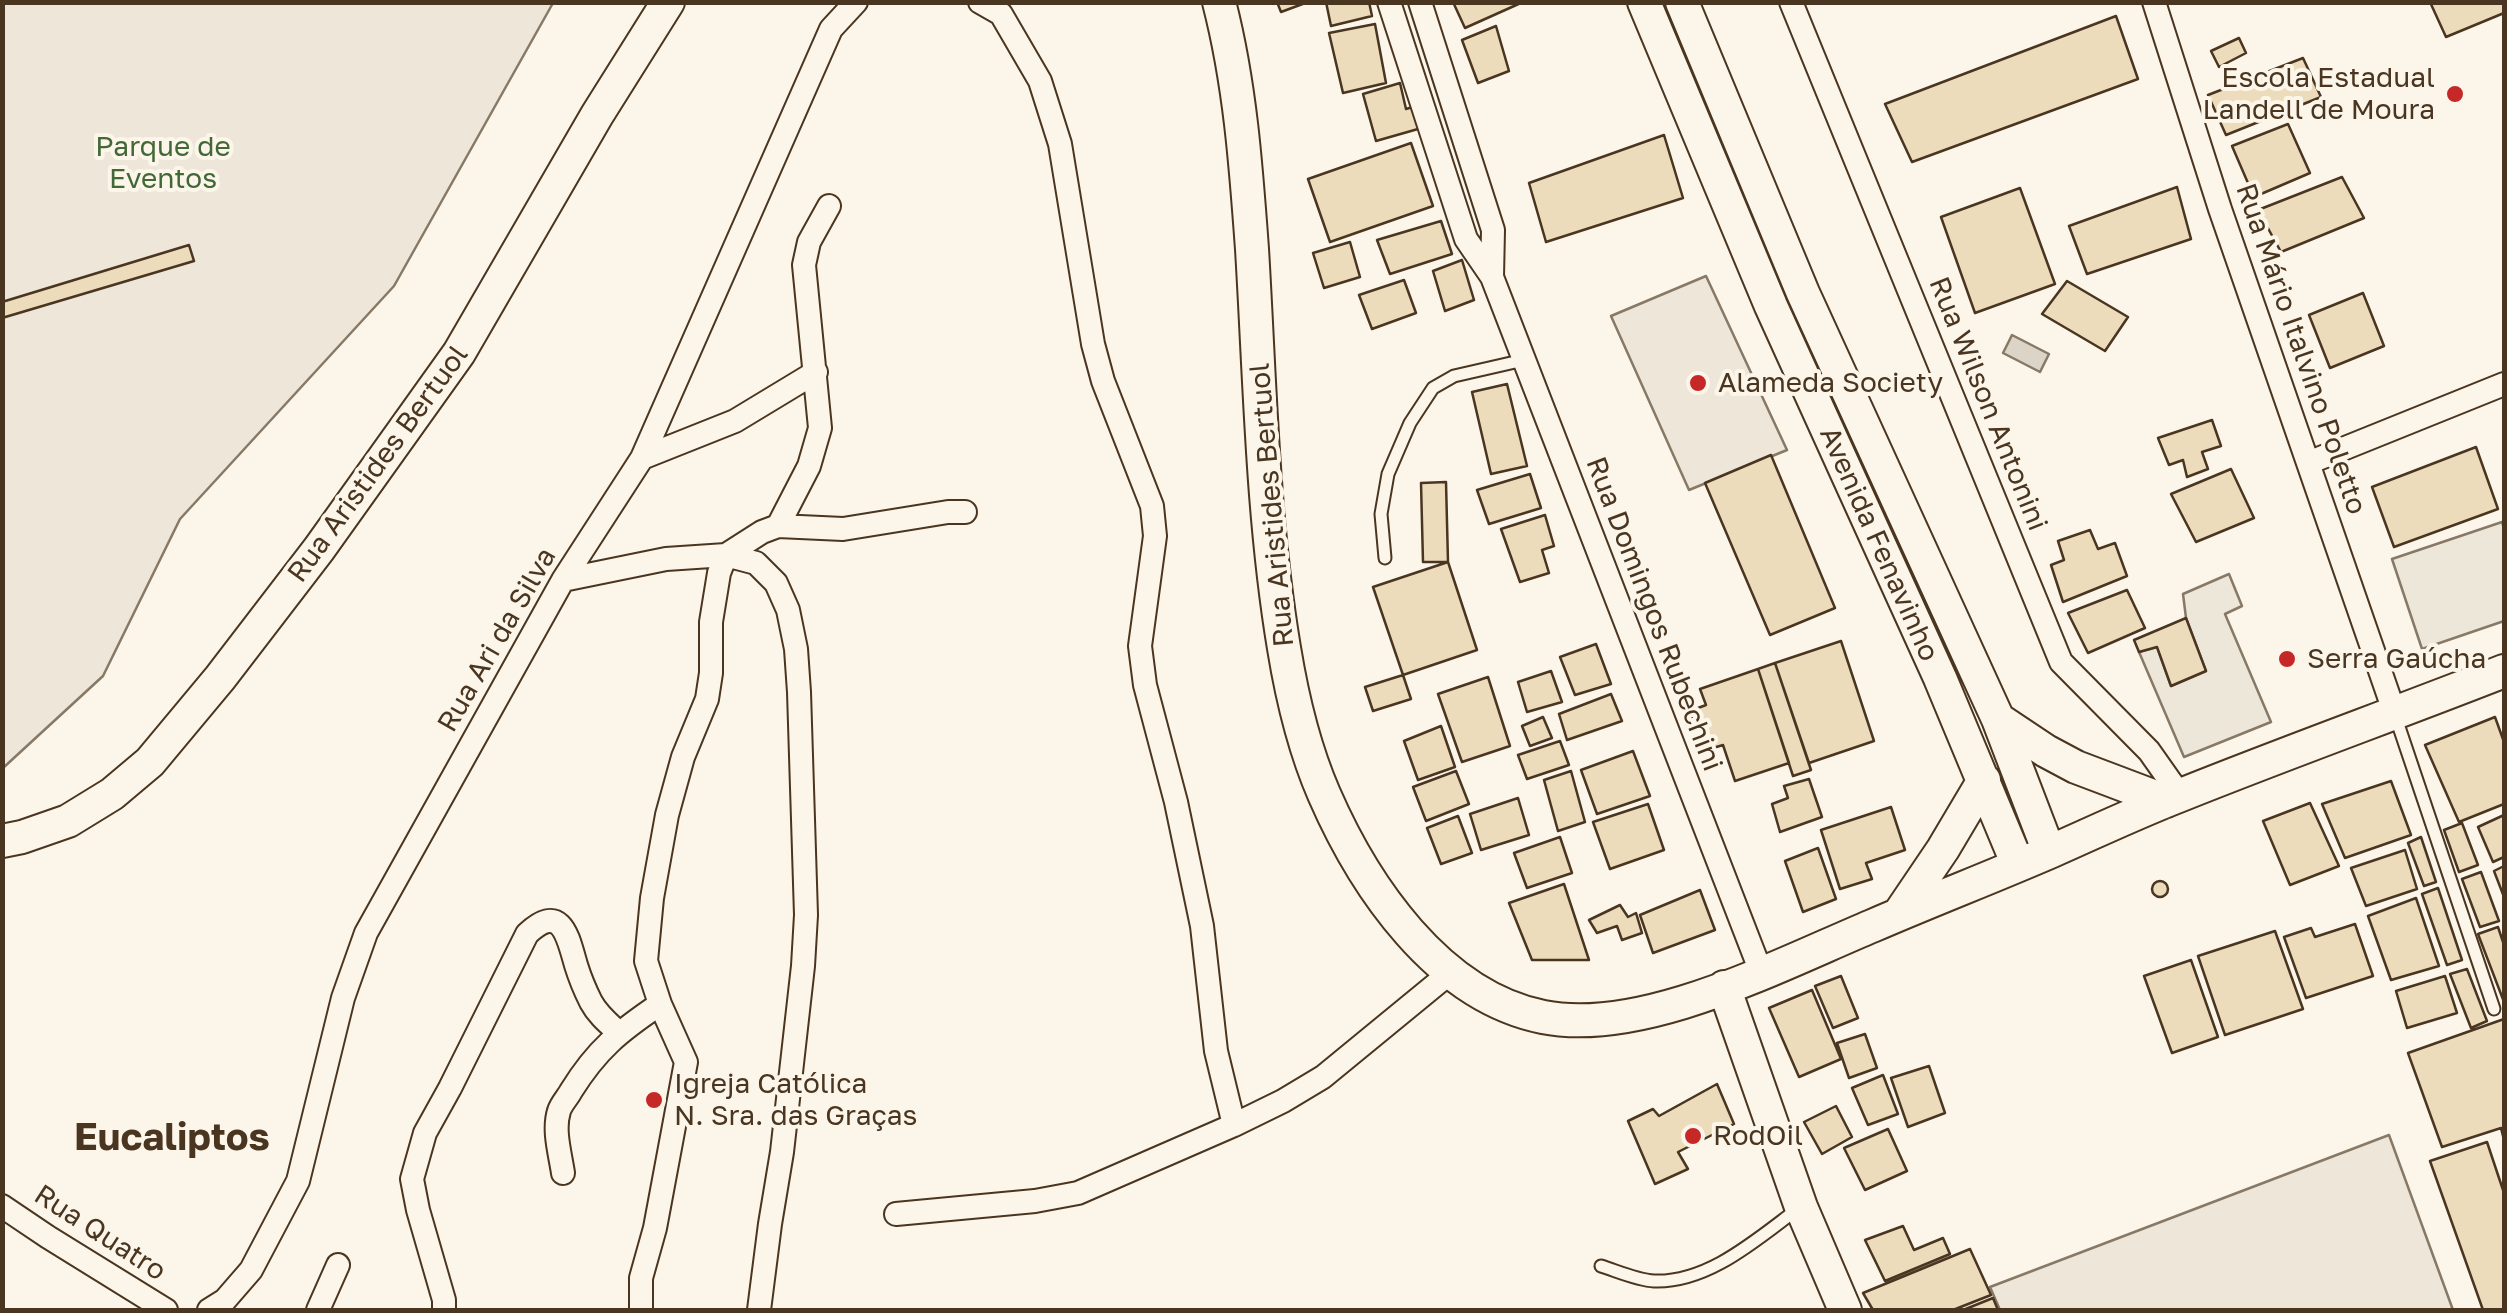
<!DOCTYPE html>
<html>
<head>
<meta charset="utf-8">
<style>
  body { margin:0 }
  #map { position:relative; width:2507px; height:1313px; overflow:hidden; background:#fbf6e9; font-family:"Golos Text",sans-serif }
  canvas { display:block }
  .frame { position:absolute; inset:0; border:5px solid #4a3520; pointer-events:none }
</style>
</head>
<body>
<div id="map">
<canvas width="2507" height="1313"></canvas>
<div class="frame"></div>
</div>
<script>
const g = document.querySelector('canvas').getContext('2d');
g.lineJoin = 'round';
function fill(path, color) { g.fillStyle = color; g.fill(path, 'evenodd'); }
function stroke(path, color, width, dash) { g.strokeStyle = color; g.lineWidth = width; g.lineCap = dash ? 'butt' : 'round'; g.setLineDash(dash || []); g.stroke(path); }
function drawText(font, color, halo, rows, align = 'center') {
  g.font = font + ' "Golos Text",sans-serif'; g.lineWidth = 8; g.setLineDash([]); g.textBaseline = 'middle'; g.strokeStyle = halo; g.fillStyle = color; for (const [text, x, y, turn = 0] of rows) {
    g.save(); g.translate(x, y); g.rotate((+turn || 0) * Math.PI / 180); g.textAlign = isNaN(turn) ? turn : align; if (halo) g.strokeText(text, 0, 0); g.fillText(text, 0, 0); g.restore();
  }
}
const green = new Path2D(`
  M 3,3 L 553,3 L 394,286 L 180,519 L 103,676 L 3,768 Z
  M 1706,276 L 1787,450 L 1689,490 L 1611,316 Z
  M 2389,1135 L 2453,1310 L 2000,1310 L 1990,1287 Z`);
const parking = new Path2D(`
  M 2502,522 L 2504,529 L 2504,621 L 2422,649 L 2392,559 Z
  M 2229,574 L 2242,606 L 2225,614 L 2271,722 L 2184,757 L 2139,652 L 2157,647 L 2171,686 L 2206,671 L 2186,618 L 2183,594 Z`);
const water = new Path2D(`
  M 2012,335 L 2049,354 L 2040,372 L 2003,353 Z`);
const building = new Path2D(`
  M 1277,2 L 1308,2 L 1281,12 Z
  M 1326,2 L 1369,2 L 1372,16 L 1331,26 Z
  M 1453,2 L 1523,2 L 1465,28 Z
  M 2430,2 L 2504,2 L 2504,13 L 2446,37 Z
  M 2116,16 L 2138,79 L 1912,162 L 1885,104 Z
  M 1375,24 L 1386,83 L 1343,93 L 1329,33 Z
  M 1496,26 L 1509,71 L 1478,83 L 1462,40 Z
  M 2239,38 L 2246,53 L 2219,67 L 2211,51 Z
  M 2303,58 L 2321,97 L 2226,135 L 2208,95 Z
  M 1400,83 L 1406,109 L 1419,105 L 1425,127 L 1376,141 L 1363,94 Z
  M 2288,124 L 2310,173 L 2254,197 L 2232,146 Z
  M 1664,135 L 1683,198 L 1546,242 L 1529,183 Z
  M 1411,143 L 1433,206 L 1330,242 L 1308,179 Z
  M 2342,177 L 2364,218 L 2281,252 L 2258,210 Z
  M 2177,187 L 2191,239 L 2087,274 L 2069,226 Z
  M 2020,188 L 2055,284 L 1975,313 L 1941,217 Z
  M 1441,221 L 1452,254 L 1390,274 L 1377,240 Z
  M 1350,242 L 1360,277 L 1324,288 L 1313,253 Z
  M 189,245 L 194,261 L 2,318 L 2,302 Z
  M 1462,260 L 1474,300 L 1445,311 L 1433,271 Z
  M 1404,280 L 1416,313 L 1372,329 L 1359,295 Z
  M 2067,281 L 2128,317 L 2105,351 L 2042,314 Z
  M 2363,293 L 2384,346 L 2330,368 L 2309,315 Z
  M 1507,384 L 1527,466 L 1491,474 L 1472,392 Z
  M 2212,420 L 2221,446 L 2202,452 L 2208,469 L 2187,477 L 2183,460 L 2169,465 L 2158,438 Z
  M 2476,447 L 2498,509 L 2394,547 L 2372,487 Z
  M 1771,455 L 1835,608 L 1770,635 L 1705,483 Z
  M 2231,469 L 2254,518 L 2196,542 L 2171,494 Z
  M 1530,474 L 1541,508 L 1489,524 L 1477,490 Z
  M 1446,482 L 1448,562 L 1423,562 L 1421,483 Z
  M 1545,515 L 1554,546 L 1542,550 L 1549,573 L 1520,582 L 1501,529 Z
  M 2090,530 L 2098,549 L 2115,543 L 2127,576 L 2063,602 L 2051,565 L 2064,560 L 2058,541 Z
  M 1448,562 L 1477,650 L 1403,675 L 1373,587 Z
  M 2127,590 L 2145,628 L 2088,653 L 2068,613 Z
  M 2186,618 L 2206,671 L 2171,686 L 2157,647 L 2139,652 L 2134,640 Z
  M 1841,641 L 1874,741 L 1809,763 L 1775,663 Z
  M 1596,644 L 1611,684 L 1575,695 L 1560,657 Z
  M 1775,663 L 1811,770 L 1793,776 L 1758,669 Z
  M 1758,669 L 1789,763 L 1735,781 L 1723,745 L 1703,751 L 1690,711 L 1706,705 L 1700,689 Z
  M 1551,671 L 1562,702 L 1527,712 L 1518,682 Z
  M 1403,675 L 1411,699 L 1373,711 L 1365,687 Z
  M 1488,677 L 1510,746 L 1462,762 L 1438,694 Z
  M 1611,694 L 1622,721 L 1567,740 L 1559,714 Z
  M 1543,717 L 1552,738 L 1530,746 L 1522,726 Z
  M 2495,717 L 2504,742 L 2504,804 L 2459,822 L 2425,745 Z
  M 1441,726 L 1455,767 L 1418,780 L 1404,741 Z
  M 1560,741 L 1569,765 L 1527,779 L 1518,755 Z
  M 1633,751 L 1650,796 L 1597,814 L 1581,770 Z
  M 1456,771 L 1469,804 L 1426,821 L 1413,787 Z
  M 1571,771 L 1585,822 L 1558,831 L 1544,780 Z
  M 1809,779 L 1822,817 L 1780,832 L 1772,804 L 1788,798 L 1784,786 Z
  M 2391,781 L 2411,835 L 2345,858 L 2322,804 Z
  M 1518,798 L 1529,835 L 1481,850 L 1470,814 Z
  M 2310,803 L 2339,866 L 2290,885 L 2263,821 Z
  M 1648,804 L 1664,850 L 1610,869 L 1593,822 Z
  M 1891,807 L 1905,850 L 1866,863 L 1872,879 L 1840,889 L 1821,830 Z
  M 2504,815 L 2504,857 L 2493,862 L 2478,827 Z
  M 1458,816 L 1472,853 L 1441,864 L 1427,828 Z
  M 2462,823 L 2478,865 L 2459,872 L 2444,830 Z
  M 1560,837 L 1572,873 L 1527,888 L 1514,853 Z
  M 2421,837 L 2436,882 L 2424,886 L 2408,843 Z
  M 1818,848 L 1836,899 L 1803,912 L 1785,861 Z
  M 2405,850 L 2417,889 L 2366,906 L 2351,868 Z
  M 2504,866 L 2504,897 L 2494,871 Z
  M 2481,872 L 2499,921 L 2480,927 L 2462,879 Z
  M2152 889a8 8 0 1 1 16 0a8 8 0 1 1-16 0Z
  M 1564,884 L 1589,960 L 1532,960 L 1509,903 Z
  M 2438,888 L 2462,960 L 2447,965 L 2422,894 Z
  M 1700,890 L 1715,930 L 1653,953 L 1640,915 Z
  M 2416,898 L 2439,966 L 2391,980 L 2368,916 Z
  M 1620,905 L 1628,917 L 1636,913 L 1642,933 L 1622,940 L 1617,926 L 1597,933 L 1589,920 Z
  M 2355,924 L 2373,976 L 2306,998 L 2284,937 L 2311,928 L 2315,937 Z
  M 2498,927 L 2504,945 L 2504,1002 L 2478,934 Z
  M 2275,931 L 2303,1009 L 2225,1035 L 2198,956 Z
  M 2191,960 L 2218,1037 L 2172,1053 L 2144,976 Z
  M 2467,969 L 2487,1021 L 2471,1028 L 2450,974 Z
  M 1841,976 L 1858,1018 L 1833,1028 L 1815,986 Z
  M 2445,976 L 2457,1013 L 2407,1028 L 2396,991 Z
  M 1812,990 L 1841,1059 L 1799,1077 L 1769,1008 Z
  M 2504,1019 L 2504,1140 L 2501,1128 L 2442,1147 L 2408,1053 Z
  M 1865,1034 L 1877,1068 L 1849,1078 L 1837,1043 Z
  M 1929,1066 L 1945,1113 L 1908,1127 L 1891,1078 Z
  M 1883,1075 L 1898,1114 L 1868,1125 L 1852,1088 Z
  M 1717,1084 L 1734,1124 L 1678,1152 L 1688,1169 L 1655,1184 L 1628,1121 L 1653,1109 L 1659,1116 Z
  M 1836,1106 L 1852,1137 L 1822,1154 L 1804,1122 Z
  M 1888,1129 L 1907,1171 L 1865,1190 L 1844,1148 Z
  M 2487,1142 L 2504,1193 L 2504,1310 L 2483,1310 L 2430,1161 Z
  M 1903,1226 L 1914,1250 L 1943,1238 L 1950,1254 L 1885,1281 L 1865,1240 Z
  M 1970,1249 L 1991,1295 L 1953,1310 L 1873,1310 L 1863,1293 Z
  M 1993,1298 L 1998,1310 L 1963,1310 Z`);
const lane = new Path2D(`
  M 1385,558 L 1381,514 L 1388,474 L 1410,423 L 1433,388 L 1454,376 L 1524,360
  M 2396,718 L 2494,1009
  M 1601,1266 C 1617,1271 1637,1280 1654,1281 C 1709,1283 1758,1238 1799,1208`);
const street = new Path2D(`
  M 980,2 L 1001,14 L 1040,81 L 1060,144 L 1093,344 L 1103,381 L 1152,506 L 1155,536 L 1140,646 L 1145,685 L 1176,802 L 1202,926 L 1216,1051 L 1234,1125 L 1283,1101 L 1323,1077 L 1451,972
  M 1389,2 L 1466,239 L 1492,277 L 1761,972
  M 1420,2 L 1493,230 L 1492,277
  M 1791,2 L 2061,662 L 2149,751 L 2180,795
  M 2154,2 L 2220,209 L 2395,714
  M 642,458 L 735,421 L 816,372
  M 2308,463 L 2504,384
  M 778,526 L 809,466 L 820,428 L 804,265 L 809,242 L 829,206
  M 563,580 L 666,559 L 726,555 L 756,563 L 776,583 L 788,610 L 796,649 L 799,692 L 806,915 L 803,966 L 782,1152 L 770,1224 L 759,1310
  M 563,1173 C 560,1153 553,1130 559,1111 C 561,1104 568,1097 571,1091 C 597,1049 620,1031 660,1004
  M 2,1206 L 48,1237 L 166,1310
  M 896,1214 L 1035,1201 L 1078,1193 L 1234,1125
  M 209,1310 L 225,1300 L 251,1270 L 298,1181 L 343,998 L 366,933 L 563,580 L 642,458 L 831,29 L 856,2
  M 318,1310 L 338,1265
  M 444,1310 L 444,1300 L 418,1210 L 412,1179 L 425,1133 L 450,1088 L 527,934 C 562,901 568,938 576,965 C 580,978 585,990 591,1002 C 598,1015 608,1023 618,1032
  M 641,1310 L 641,1278 L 655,1228 L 686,1062 L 660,1004 L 646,961 L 652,898 L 667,815 L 683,757 L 707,699 L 711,673 L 711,622 L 719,573 L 726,555 L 762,532 L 778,526 L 843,529 L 948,512 L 965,512`);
const secondary = new Path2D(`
  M 1219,2 C 1240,83 1246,166 1252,249 C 1260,381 1262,516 1284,648 C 1292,697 1304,748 1324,794 C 1364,886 1438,996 1543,1017 C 1642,1037 1781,964 1872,926 C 1932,900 1992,877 2052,851 C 2095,832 2137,812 2181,795 C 2288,752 2397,713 2504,671
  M 1644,2 L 1771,306 L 1940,678 L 2018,865
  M 1682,2 L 1803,293 L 1998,719 L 2049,852
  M 1998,719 L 2046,751 L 2076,767 L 2166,801
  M 2,841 L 22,837 L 68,821 L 112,794 L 150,762 L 220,678 L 319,549 L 459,353 L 597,115 L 668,2
  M 1899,914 L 1943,849 L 1984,780
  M 1724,987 L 1801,1207 L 1845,1310`);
const markers = [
  [2455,94,10,"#c62828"],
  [1698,383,10,"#c62828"],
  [2287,659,10,"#c62828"],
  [654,1100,10,"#c62828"],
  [1693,1136,10,"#c62828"]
];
const poiNames = [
  ["Escola Estadual",2435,78,"right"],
  ["Landell de Moura",2435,110,"right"],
  ["Alameda Society",1718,383],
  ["Serra Gaúcha",2307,659],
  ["Igreja Católica",674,1084],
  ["N. Sra. das Graças",674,1116],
  ["RodOil",1713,1136]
];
const parkNames = [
  ["Parque de",163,147],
  ["Eventos",163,179]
];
const streetNames = [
  ["Rua Mário Italvino Poletto",2301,349,71],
  ["Rua Wilson Antonini",1988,404,68],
  ["Rua Aristides Bertuol",378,464,-54],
  ["Rua Aristides Bertuol",1272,505,-95],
  ["Avenida Fenavinho",1879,544,66],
  ["Rua Domingos Rubechini",1654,614,69],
  ["Rua Ari da Silva",497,640,-60],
  ["Rua Quatro",100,1233,33]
];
const districtNames = [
  ["Eucaliptos",172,1138]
];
fill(green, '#ede6d9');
stroke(green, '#887966', 2.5);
fill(parking, '#ede7d9');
stroke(parking, '#887966', 2.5);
fill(water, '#dcd4c6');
stroke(water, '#887966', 2.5);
fill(building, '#ecdcbc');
stroke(building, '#4a3520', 2.5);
stroke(lane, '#4a3520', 15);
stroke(street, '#4a3520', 26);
stroke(secondary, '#4a3520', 36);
stroke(lane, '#fbf6e9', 11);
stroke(street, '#fbf6e9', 22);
stroke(secondary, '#fbf6e9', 32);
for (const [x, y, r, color] of markers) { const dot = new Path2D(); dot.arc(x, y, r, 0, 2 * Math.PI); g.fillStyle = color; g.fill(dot); stroke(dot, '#fbf6e9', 4); }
drawText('28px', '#4a3520', '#fbf6e9', poiNames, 'left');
drawText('28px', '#436837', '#fbf6e9', parkNames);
drawText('28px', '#4a3520', '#fbf6e9', streetNames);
drawText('bold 38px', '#4a3520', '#fbf6e9', districtNames);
</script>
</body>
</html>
